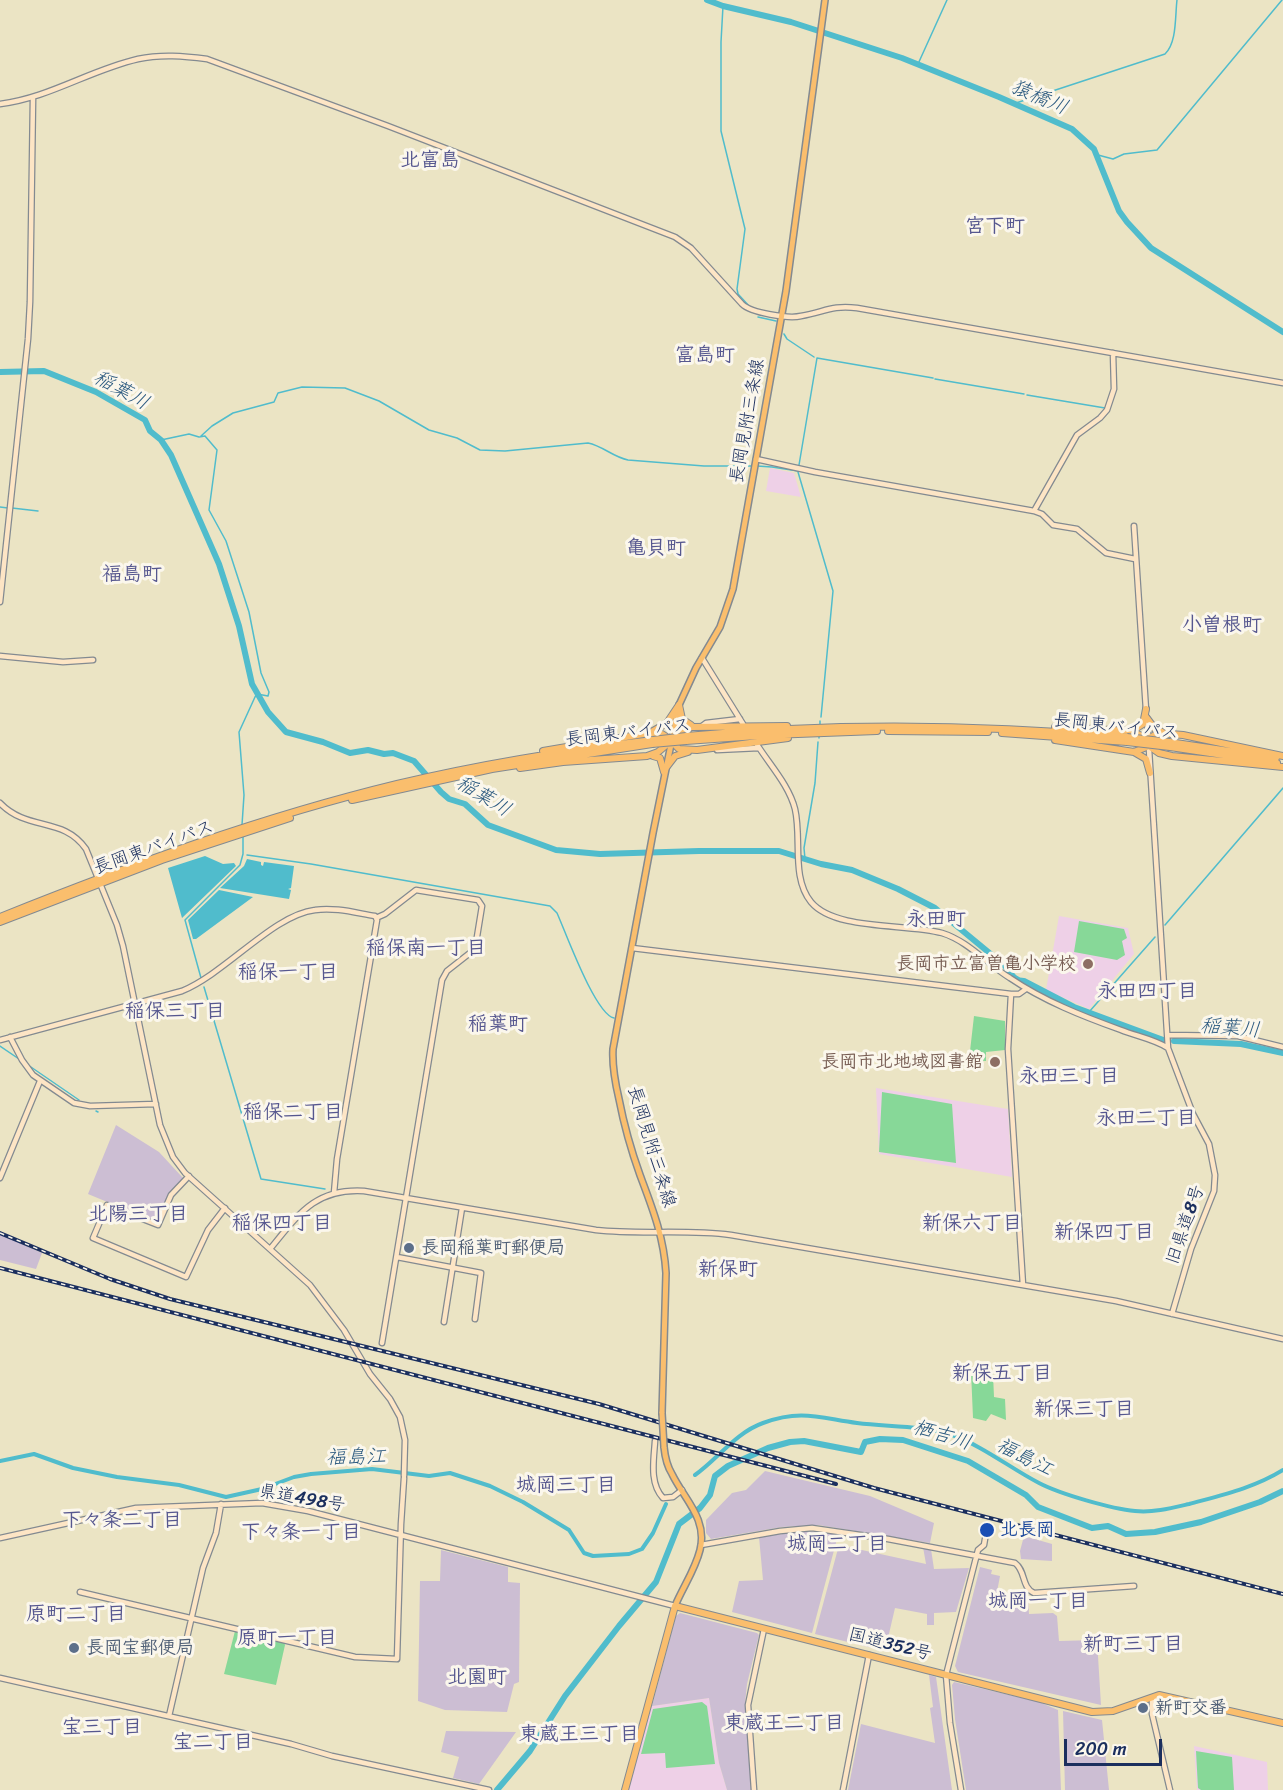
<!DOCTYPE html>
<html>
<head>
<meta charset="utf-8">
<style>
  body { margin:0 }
  #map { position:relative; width:1283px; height:1790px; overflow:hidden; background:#ebe4c4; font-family:Sriracha,sans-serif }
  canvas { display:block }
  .scale { position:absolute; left:1064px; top:1739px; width:98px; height:27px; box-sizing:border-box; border:3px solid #1b2f5e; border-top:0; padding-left:8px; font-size:18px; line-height:21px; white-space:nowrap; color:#1b2f5e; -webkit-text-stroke:4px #fbf7ec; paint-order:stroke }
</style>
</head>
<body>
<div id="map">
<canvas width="1283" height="1790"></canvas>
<div class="scale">200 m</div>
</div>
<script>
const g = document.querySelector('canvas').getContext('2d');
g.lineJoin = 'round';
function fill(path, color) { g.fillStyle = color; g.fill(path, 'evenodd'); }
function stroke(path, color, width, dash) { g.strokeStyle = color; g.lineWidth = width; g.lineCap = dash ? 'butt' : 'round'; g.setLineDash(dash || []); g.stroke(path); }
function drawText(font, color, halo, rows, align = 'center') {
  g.font = font + ' Sriracha,"Klee One",sans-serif'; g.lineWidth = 6; g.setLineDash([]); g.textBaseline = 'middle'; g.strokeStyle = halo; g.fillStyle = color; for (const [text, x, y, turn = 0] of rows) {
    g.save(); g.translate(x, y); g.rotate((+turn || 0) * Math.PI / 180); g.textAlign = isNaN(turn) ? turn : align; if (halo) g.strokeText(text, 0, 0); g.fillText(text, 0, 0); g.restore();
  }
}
const built = new Path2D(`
  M 770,468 L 794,473 L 801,497 L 766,491 Z
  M 1059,916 L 1128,928 L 1134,954 L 1089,1009 L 1046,990 Z
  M 876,1088 L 1008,1109 L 1012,1177 L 879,1154 Z
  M 709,1698 L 719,1763 L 727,1790 L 628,1790 L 652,1706 Z
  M 1194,1746 L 1267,1762 L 1268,1790 L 1197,1790 Z`);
const industrial = new Path2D(`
  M 116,1125 L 159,1152 L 183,1178 L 170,1193 L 158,1223 L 88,1194 Z
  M 0,1234 L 42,1253 L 36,1269 L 0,1260 Z
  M 765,1471 L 870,1496 L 934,1523 L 930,1543 L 818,1525 L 782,1527 L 711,1539 L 706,1533 L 706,1520 L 732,1493 L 746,1490 Z
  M 806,1531 L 836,1533 L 837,1539 L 812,1633 L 732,1612 L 739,1581 L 763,1580 L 759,1537 Z
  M 1024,1536 L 1052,1544 L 1052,1561 L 1021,1559 L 1020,1551 Z
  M 839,1545 L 926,1564 L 923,1547 L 931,1549 L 934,1569 L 969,1568 L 956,1612 L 934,1613 L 934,1625 L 927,1625 L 927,1614 L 895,1608 L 885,1651 L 815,1634 Z
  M 441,1550 L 508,1567 L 508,1582 L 520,1583 L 519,1682 L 514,1684 L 507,1712 L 445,1710 L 418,1701 L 420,1581 L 440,1581 Z
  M 980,1567 L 992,1570 L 991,1574 L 1000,1576 L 996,1597 L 1028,1596 L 1029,1614 L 1053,1613 L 1057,1616 L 1059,1641 L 1097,1640 L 1101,1705 L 958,1672 L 955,1666 Z
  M 680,1613 L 757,1633 L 759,1635 L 747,1684 L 745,1704 L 752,1790 L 727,1790 L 719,1763 L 709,1698 L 652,1706 L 676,1616 Z
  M 929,1675 L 936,1677 L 952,1790 L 848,1790 L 861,1724 L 935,1743 L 930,1708 L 933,1707 Z
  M 954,1682 L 1039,1702 L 1058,1710 L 1061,1790 L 966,1790 L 955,1719 L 952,1685 Z
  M 1063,1711 L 1102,1720 L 1109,1790 L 1065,1790 Z
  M 446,1731 L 516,1732 L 479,1784 L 453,1778 L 459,1757 L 441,1752 Z`);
const green = new Path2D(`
  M 1079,921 L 1124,929 L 1127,938 L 1122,941 L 1125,955 L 1117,960 L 1074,952 Z
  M 974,1016 L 1005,1021 L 1005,1050 L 986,1052 L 986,1061 L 969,1060 Z
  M 882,1092 L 952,1104 L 956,1163 L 879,1152 Z
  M 971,1371 L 993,1374 L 994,1397 L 1005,1399 L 1006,1420 L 991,1414 L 986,1421 L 973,1418 Z
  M 235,1631 L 284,1642 L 285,1645 L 276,1685 L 224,1674 Z
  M 702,1702 L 707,1706 L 715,1764 L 666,1768 L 665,1753 L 641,1754 L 653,1709 Z
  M 1196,1751 L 1232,1757 L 1234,1790 L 1201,1790 L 1198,1788 Z`);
const water = new Path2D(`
  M 205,856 L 223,864 L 234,863 L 236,866 L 182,918 L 168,868 Z
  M 247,859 L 261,862 L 261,865 L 263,866 L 264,862 L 294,866 L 291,888 L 288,889 L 291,890 L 289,899 L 220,888 L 244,866 Z
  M 219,890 L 253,897 L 196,939 L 193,939 L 188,920 Z`);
const stream = new Path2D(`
  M 723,6 L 721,42 L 721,131 L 745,229 L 737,289 L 738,294 L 750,307
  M 918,64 L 947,0
  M 1013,104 L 1165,54 C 1177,43 1175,16 1177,0
  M 1098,155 L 1113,159 L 1124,154 L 1157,150 L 1282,0
  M 758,317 L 776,321
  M 784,334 L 787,339 L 814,357
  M 935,379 L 1024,394
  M 1027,395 L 1105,408
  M 201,436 L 212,426 L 233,413 L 274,402 L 278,393 L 302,387 L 345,388 L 379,401 L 429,430 L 457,438 L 480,450 L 505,451 L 588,443 C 603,446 613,457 628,460 L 704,466 L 752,466
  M 161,440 L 189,434 L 199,437 L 205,436 L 217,450 L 209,510 L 226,541 L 249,612 L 261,673 L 269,692 L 268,696 L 257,694 L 255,697 L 239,732 L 244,795 L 242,825
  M 799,465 L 817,358 L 933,378
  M 757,466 L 772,467 L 798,471
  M 798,472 L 833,591 L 821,717
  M 0,507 L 8,508
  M 12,508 L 38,511
  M 820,724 L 820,721
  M 819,738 L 819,736
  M 247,855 L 311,864 L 550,906 L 557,913 C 566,933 595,1014 614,1018
  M 805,859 L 804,848 L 815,783 L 818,742
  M 1165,925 L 1283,788
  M 201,978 L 185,920 L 240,865 L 243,854 L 243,835
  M 204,987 L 261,1179 L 325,1189
  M 1089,1012 L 1155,937
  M 0,1046 L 19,1059
  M 28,1065 L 79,1100
  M 96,1111 L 98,1112`);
const canal = new Path2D(`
  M 0,1461 L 34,1454 L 73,1468 L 117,1477 L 179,1485 L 226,1497 L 262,1489 L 294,1477 L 311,1474 L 372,1469 L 429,1476 L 450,1473 L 490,1486 L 523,1502 L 569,1530 L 584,1553 L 593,1556 L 629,1554 L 642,1549 L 653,1533 L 666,1504
  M 695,1475 C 718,1459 735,1433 763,1423 C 801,1409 820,1418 857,1423 C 889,1427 920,1425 952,1435 C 983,1446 1010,1468 1039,1483 C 1060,1494 1112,1509 1135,1511 C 1153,1513 1172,1508 1189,1504 C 1222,1495 1254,1488 1283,1470`);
const river = new Path2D(`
  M 707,0 L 723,6 L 791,22 L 902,58 L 999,97 L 1072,129 L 1094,149 L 1119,211 L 1127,222 L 1151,248 L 1283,332
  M 0,372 L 44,371 L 96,392 L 145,420 L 150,431 L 161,440 L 171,455 L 219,564 L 239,626 L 252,684 L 268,712 L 286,732 L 323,742 L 350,753 L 368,750 L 384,754 L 393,753 L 414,761 L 441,792 L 449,799 L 465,804 L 488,825 L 556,850 L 600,854 L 699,851 L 779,851 L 821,864 L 852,870 L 898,889 L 935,908 L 1004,965 C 1010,971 1013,981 1024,981 L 1074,1007 L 1166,1041
  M 1174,1041 L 1241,1044 L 1283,1053
  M 497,1790 L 530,1751 L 565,1696 L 619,1626 L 656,1582 L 679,1524 L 700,1508 L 710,1495 L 715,1476 L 728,1466 L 768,1448 L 790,1442 L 804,1441 L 861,1452 L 865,1442 L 880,1439 L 903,1440 L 968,1461 L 1026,1495 L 1038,1507 L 1092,1528 L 1108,1526 L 1126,1534 L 1155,1532 L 1201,1522 L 1260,1502 L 1283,1491`);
const secondary = new Path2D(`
  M 0,104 C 49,98 90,70 138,59 C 161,54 184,56 207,59 L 388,126 L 675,237 L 691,248 L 742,304 C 751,313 789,319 801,316 C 825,312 831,305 857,308 L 1283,383
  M 756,459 L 815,472 L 1034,511 L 1042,514 L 1053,525 L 1077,529 L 1106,553 L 1135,559
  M 1034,511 L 1077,435 L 1100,418 L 1107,410 L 1114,389 L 1113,353
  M 1134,526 L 1146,710
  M 0,602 L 28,339 L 30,302 L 33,98
  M 0,656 L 63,662 L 93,660
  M 702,658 L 743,724
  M 1147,718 L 1168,1048
  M 702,726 L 706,723 L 740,719
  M 756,743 C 769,764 789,785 795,809 C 802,839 791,877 811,902 C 835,931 906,923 942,933 C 968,941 987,964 1010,978 C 1044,1001 1082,1016 1121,1030 C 1136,1036 1154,1039 1168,1048 L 1193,1114 L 1209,1144 L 1215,1175 L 1214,1191 L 1191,1249 L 1172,1314
  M 717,750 L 759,748
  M 0,803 C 28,832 63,816 86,849 L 117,925 L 123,946 L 160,1125 L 173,1157 L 185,1173 L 310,1285 L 344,1330 L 370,1374 L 390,1399 L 400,1417 L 405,1440 L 404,1476
  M 376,918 L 385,914 L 416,890 L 478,900 L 482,906 L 475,949 L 447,971 L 442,980 L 382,1343
  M 632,948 L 1011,994 L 1019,994 L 1026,989
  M 1011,994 L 1008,1049 L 1023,1285
  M 1168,1035 L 1238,1036 L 1283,1047
  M 10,1037 L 22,1060 L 33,1075 L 74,1103 L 90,1106 L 156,1104
  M 0,1040 L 182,991 C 226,973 273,915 315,910 C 335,907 356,913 375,916 L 377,920 L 337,1159 L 334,1193
  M 189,1176 L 171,1195 L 158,1225 L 107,1205 L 93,1238 L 186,1277 L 208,1230 L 225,1208
  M 0,1178 L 40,1081
  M 270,1249 C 298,1215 315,1188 364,1191 L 596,1230 C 641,1235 686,1229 731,1235 L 1116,1301 L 1283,1339
  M 397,1257 L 481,1273 L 475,1319
  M 444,1322 L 462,1208
  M 655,1441 C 654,1459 649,1483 663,1498 L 673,1497 L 682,1490
  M 0,1538 L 136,1508 L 262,1503 L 308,1511 L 675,1606
  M 701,1545 L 780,1531 L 812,1528 L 888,1539 L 1015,1563 C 1026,1571 1021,1587 1034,1593 L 1134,1586
  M 80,1592 L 355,1657 L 397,1659 L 401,1524 L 404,1478
  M 0,1678 L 291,1744 L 332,1756 L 489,1790
  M 1154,1697 L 1152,1702 L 1152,1714 L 1170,1790
  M 169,1716 L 203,1568 L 216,1533 L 221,1504
  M 754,1790 L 748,1705 L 764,1629
  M 843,1790 L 869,1655
  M 961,1790 L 950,1723 L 946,1675 L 978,1550 L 984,1545 L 985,1539`);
const primary = new Path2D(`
  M 662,1413 L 666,1273 C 664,1237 652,1207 640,1175 C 631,1150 624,1125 619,1099 C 615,1082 612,1066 613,1049 L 653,833 L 679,705 L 696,668 L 720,627 L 733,589 L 786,291 L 825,0
  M 664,1447 C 665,1457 667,1466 672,1474 C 684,1499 708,1519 700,1550 C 695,1570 683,1587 675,1606`);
const highway = new Path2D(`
  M 679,705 L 682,719 L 691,725
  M 1146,717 L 1155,729 L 1162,732
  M 1055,727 L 1131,731 L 1148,739 L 1159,733 L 1183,735 L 1283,756
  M 653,731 L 667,723 L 679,705
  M 888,731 L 988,732
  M 1132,731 L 1143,724 L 1146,709
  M 1002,733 L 1127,742
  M 686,736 C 833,722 980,724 1127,737
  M 1055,740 L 1134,752 L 1149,746 L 1159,753 L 1172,756 L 1283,767
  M 686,741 L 771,735 L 877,731
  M 1169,742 L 1276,758
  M 1170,747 L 1277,763
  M 543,751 L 649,733 L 662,734 L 671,740 L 678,732 L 692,727 L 787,726
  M 1134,752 L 1146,759 L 1150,773
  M 653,756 L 660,758 L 664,772
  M 520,768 L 563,762 L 647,756 L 658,752 L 671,741 L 679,749 L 697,750 L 788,738
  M 665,769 L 675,756 L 688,752
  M 352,800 L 492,769 L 652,744
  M 0,917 C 130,865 261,817 397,784 C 481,764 567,750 653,740
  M 0,922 L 162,860 L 290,818
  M 625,1790 L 675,1606 L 1092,1712 L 1113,1711 L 1159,1695 L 1283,1723`);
const rail = new Path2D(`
  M 0,1233 L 110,1279 L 170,1299 L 599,1404 L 874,1488 L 1283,1594
  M 0,1268 L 836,1484`);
const primaryBridge = new Path2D(`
  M 662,1413 L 664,1447`);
const highwayBridge = new Path2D(`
  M 1127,737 L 1169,742
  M 653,740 L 686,736
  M 1127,742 L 1170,747
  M 652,744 L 686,741`);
const markers = [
  [1088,964,6,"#8d6e63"],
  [995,1062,6,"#8d6e63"],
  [409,1248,6,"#5c6f8a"],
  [987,1530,8,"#1a4fb4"],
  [74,1648,6,"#5c6f8a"],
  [1143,1708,6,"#5c6f8a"]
];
const streetNames = [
  ["長岡見附三条線",748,421,-80],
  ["長岡東バイパス",1116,727,6],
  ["長岡東バイパス",628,733,-7],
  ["長岡東バイパス",154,848,-20],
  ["長岡見附三条線",651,1147,73],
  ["旧県道8号",1186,1225,-71],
  ["県道498号",302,1499,10],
  ["国道352号",890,1645,14]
];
const educationNames = [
  ["長岡市立富曽亀小学校",1076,964],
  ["長岡市北地域図書館",983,1062]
];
const serviceNames = [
  ["長岡稲葉町郵便局",421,1248],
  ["長岡宝郵便局",86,1648],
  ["新町交番",1155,1708]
];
const transitNames = [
  ["北長岡",1000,1530]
];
const waterNames = [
  ["猿橋川",1039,98,23],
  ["稲葉川",121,391,29],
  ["稲葉川",483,797,31],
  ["稲葉川",1230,1029,5],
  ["栖吉川",942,1436,17],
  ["福島江",356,1458,-1],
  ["福島江",1024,1458,27]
];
const neighbourhoodNames = [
  ["北富島",430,161],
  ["宮下町",995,227],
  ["富島町",705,356],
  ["亀貝町",656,549],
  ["福島町",132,575],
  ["小曽根町",1222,626],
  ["永田町",936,920],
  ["稲保南一丁目",426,949],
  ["稲保一丁目",288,973],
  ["永田四丁目",1147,992],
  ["稲保三丁目",175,1012],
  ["稲葉町",498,1025],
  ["永田三丁目",1069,1077],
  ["稲保二丁目",293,1113],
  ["永田二丁目",1146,1119],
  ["北陽三丁目",138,1215],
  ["稲保四丁目",282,1224],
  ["新保六丁目",972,1224],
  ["新保四丁目",1104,1233],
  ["新保町",728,1270],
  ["新保五丁目",1002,1374],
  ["新保三丁目",1084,1410],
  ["城岡三丁目",566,1486],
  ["下々条二丁目",122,1521],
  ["下々条一丁目",301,1533],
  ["城岡二丁目",837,1545],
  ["城岡一丁目",1038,1602],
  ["原町二丁目",76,1615],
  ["原町一丁目",287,1639],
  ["新町三丁目",1133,1645],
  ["北園町",477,1678],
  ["東蔵王二丁目",784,1724],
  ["宝三丁目",102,1728],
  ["東蔵王三丁目",579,1735],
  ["宝二丁目",213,1743]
];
fill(built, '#eed0e7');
fill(industrial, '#ccbed3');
fill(green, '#87d898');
fill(water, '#50bccc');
stroke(stream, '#50bccc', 1.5);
stroke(canal, '#50bccc', 4);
stroke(river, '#50bccc', 6);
stroke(secondary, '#838a91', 7);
stroke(primary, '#838a91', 8);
stroke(highway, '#838a91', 8);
stroke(secondary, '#fde5c5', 4.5);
stroke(primary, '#fabe6d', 5);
stroke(highway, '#fabe6d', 6);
stroke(rail, '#1b2f5e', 4);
stroke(rail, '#fbf7ec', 1.5, [4.5]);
stroke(primaryBridge, '#838a91', 8, []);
stroke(highwayBridge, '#838a91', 8, []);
stroke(primaryBridge, '#fabe6d', 5);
stroke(highwayBridge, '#fabe6d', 6);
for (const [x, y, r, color] of markers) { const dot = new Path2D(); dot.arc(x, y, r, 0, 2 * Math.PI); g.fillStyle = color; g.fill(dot); stroke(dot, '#fbf7ec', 2); }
drawText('18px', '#1b2f5e', '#fbf7ec', streetNames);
drawText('bold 18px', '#785e54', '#fbf7ec', educationNames, 'right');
drawText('bold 18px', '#4e5e75', '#fbf7ec', serviceNames, 'left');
drawText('bold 18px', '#164399', '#fbf7ec', transitNames, 'left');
drawText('italic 20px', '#2b597f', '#fbf7ec', waterNames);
drawText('bold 20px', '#56578f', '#fbf7ec', neighbourhoodNames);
</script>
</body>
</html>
